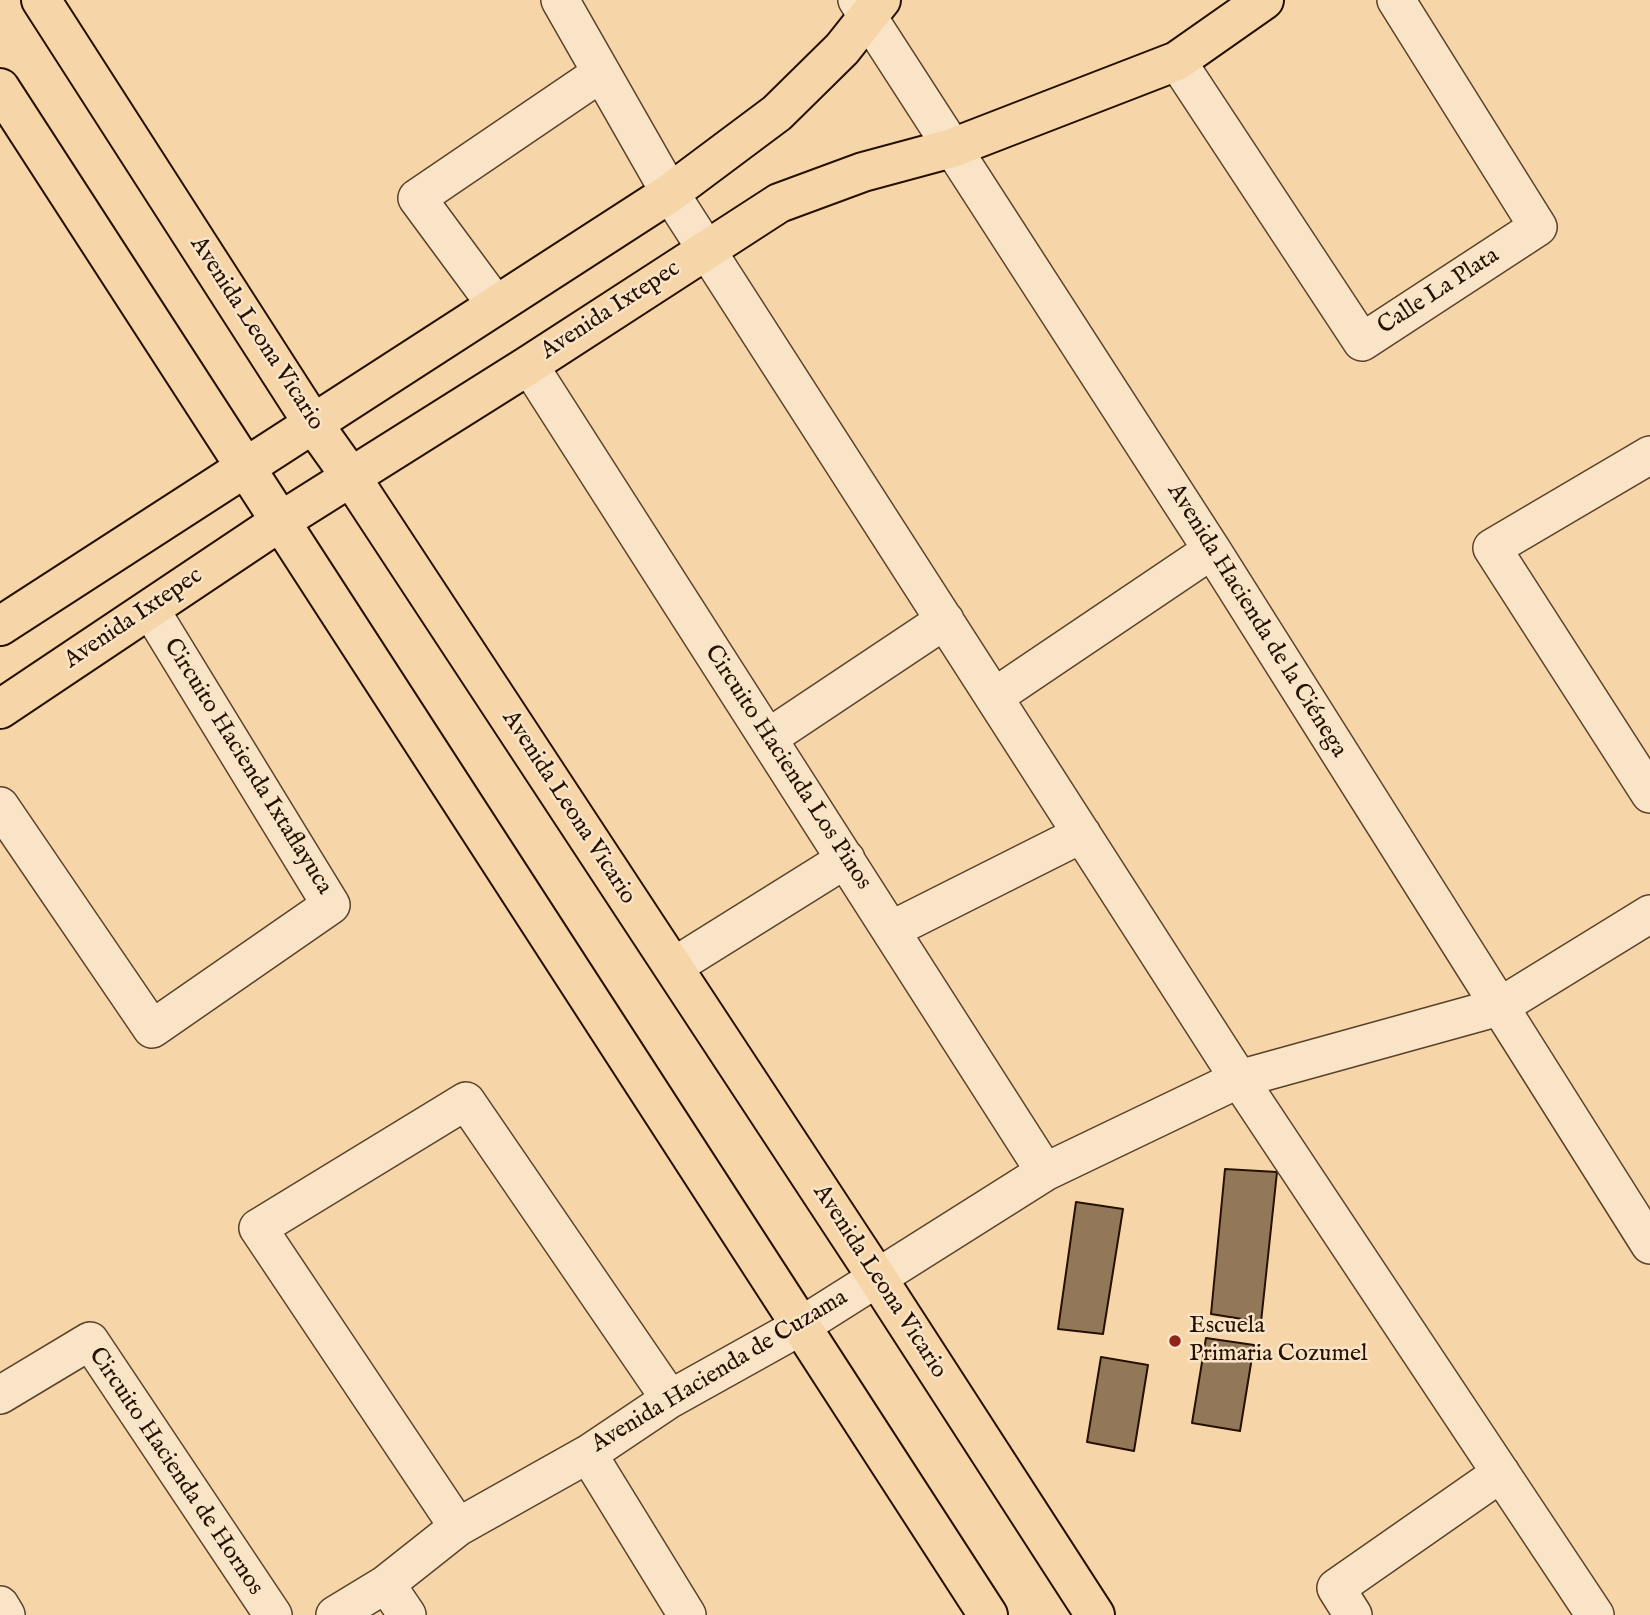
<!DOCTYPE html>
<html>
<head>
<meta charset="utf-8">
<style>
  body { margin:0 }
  canvas { display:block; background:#f6d6a9 }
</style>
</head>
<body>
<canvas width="1650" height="1615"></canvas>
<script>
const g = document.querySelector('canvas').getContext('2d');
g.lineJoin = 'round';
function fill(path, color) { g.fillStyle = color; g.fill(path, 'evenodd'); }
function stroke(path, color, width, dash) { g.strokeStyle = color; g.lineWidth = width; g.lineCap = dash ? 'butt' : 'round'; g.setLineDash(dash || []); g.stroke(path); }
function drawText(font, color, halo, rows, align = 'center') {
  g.font = font + ' "IM FELL English",serif'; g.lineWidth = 5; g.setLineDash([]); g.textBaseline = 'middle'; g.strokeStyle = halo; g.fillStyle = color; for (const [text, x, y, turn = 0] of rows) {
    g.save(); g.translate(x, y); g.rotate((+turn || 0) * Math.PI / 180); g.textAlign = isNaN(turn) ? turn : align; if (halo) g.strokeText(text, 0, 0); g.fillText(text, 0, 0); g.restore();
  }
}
const building = new Path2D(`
  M 1225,1169 L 1277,1172 L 1261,1322 L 1211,1314 Z
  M 1076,1202 L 1123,1209 L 1103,1334 L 1058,1329 Z
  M 1206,1338 L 1254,1345 L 1240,1431 L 1192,1423 Z
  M 1101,1357 L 1148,1365 L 1134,1451 L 1087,1442 Z`);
const minor = new Path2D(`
  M 560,0 L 670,193 L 1239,1079 L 1595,1615
  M 857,0 L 1212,550 L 1650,1245
  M 1177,61 L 1362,342 L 1538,227 L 1396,0
  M 496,305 L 417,198 L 601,73
  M 529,365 L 1045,1172
  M 1650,455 L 1492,548 L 1650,794
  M 994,697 L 1212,550
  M 768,738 L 945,620
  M 0,806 L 152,1029 L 331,905 L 150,609
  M 891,930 L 1082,834
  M 673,967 L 846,859
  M 0,1395 L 90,1341 L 273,1615
  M 588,1454 L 687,1615
  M 458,1527 L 258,1228 L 466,1101 L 670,1399
  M 386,1584 L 407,1615
  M 0,1605 L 6,1615
  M 335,1615 L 386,1584 L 458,1527 L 588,1454 L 670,1399 L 801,1326 L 1045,1172 L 1239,1079 L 1499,1007 L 1650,914
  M 1353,1615 L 1336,1588 L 1501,1473`);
const major = new Path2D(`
  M 41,0 L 314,425 L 351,477 L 876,1276 L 1095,1615
  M 0,88 L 988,1615
  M 0,626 L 670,193 L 777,113 L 842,49 L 881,0
  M 0,709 L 281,521 L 529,365 L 779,203 L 863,172 L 952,148 L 1177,61 L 1264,0`);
const markers = [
  [1175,1341,7,"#8f2418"]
];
const streetNames = [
  ["Calle La Plata",1439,292,-33],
  ["Avenida Ixtepec",611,311,-33],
  ["Avenida Leona Vicario",256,334,57],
  ["Avenida Ixtepec",134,619,-34],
  ["Avenida Hacienda de la Ciénega",1256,621,58],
  ["Circuito Hacienda Ixtaflayuca",247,767,58],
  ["Circuito Hacienda Los Pinos",787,768,57],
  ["Avenida Leona Vicario",568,808,57],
  ["Avenida Leona Vicario",879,1282,57],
  ["Avenida Hacienda de Cuzama",720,1372,-31],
  ["Circuito Hacienda de Hornos",175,1472,56]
];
const poiNames = [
  ["Escuela",1189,1327],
  ["Primaria Cozumel",1189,1355]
];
fill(building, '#927758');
stroke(building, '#261000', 2);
stroke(minor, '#5a422a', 40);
stroke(major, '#261000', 42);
stroke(minor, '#f9e4c7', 37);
stroke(major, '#f6d6a9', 38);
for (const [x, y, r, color] of markers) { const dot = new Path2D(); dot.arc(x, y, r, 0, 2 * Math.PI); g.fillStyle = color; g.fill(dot); stroke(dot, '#f9e4c7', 2.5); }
drawText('24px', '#261000', '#f9e4c7', streetNames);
drawText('24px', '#261000', '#f9e4c7', poiNames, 'left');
</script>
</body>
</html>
